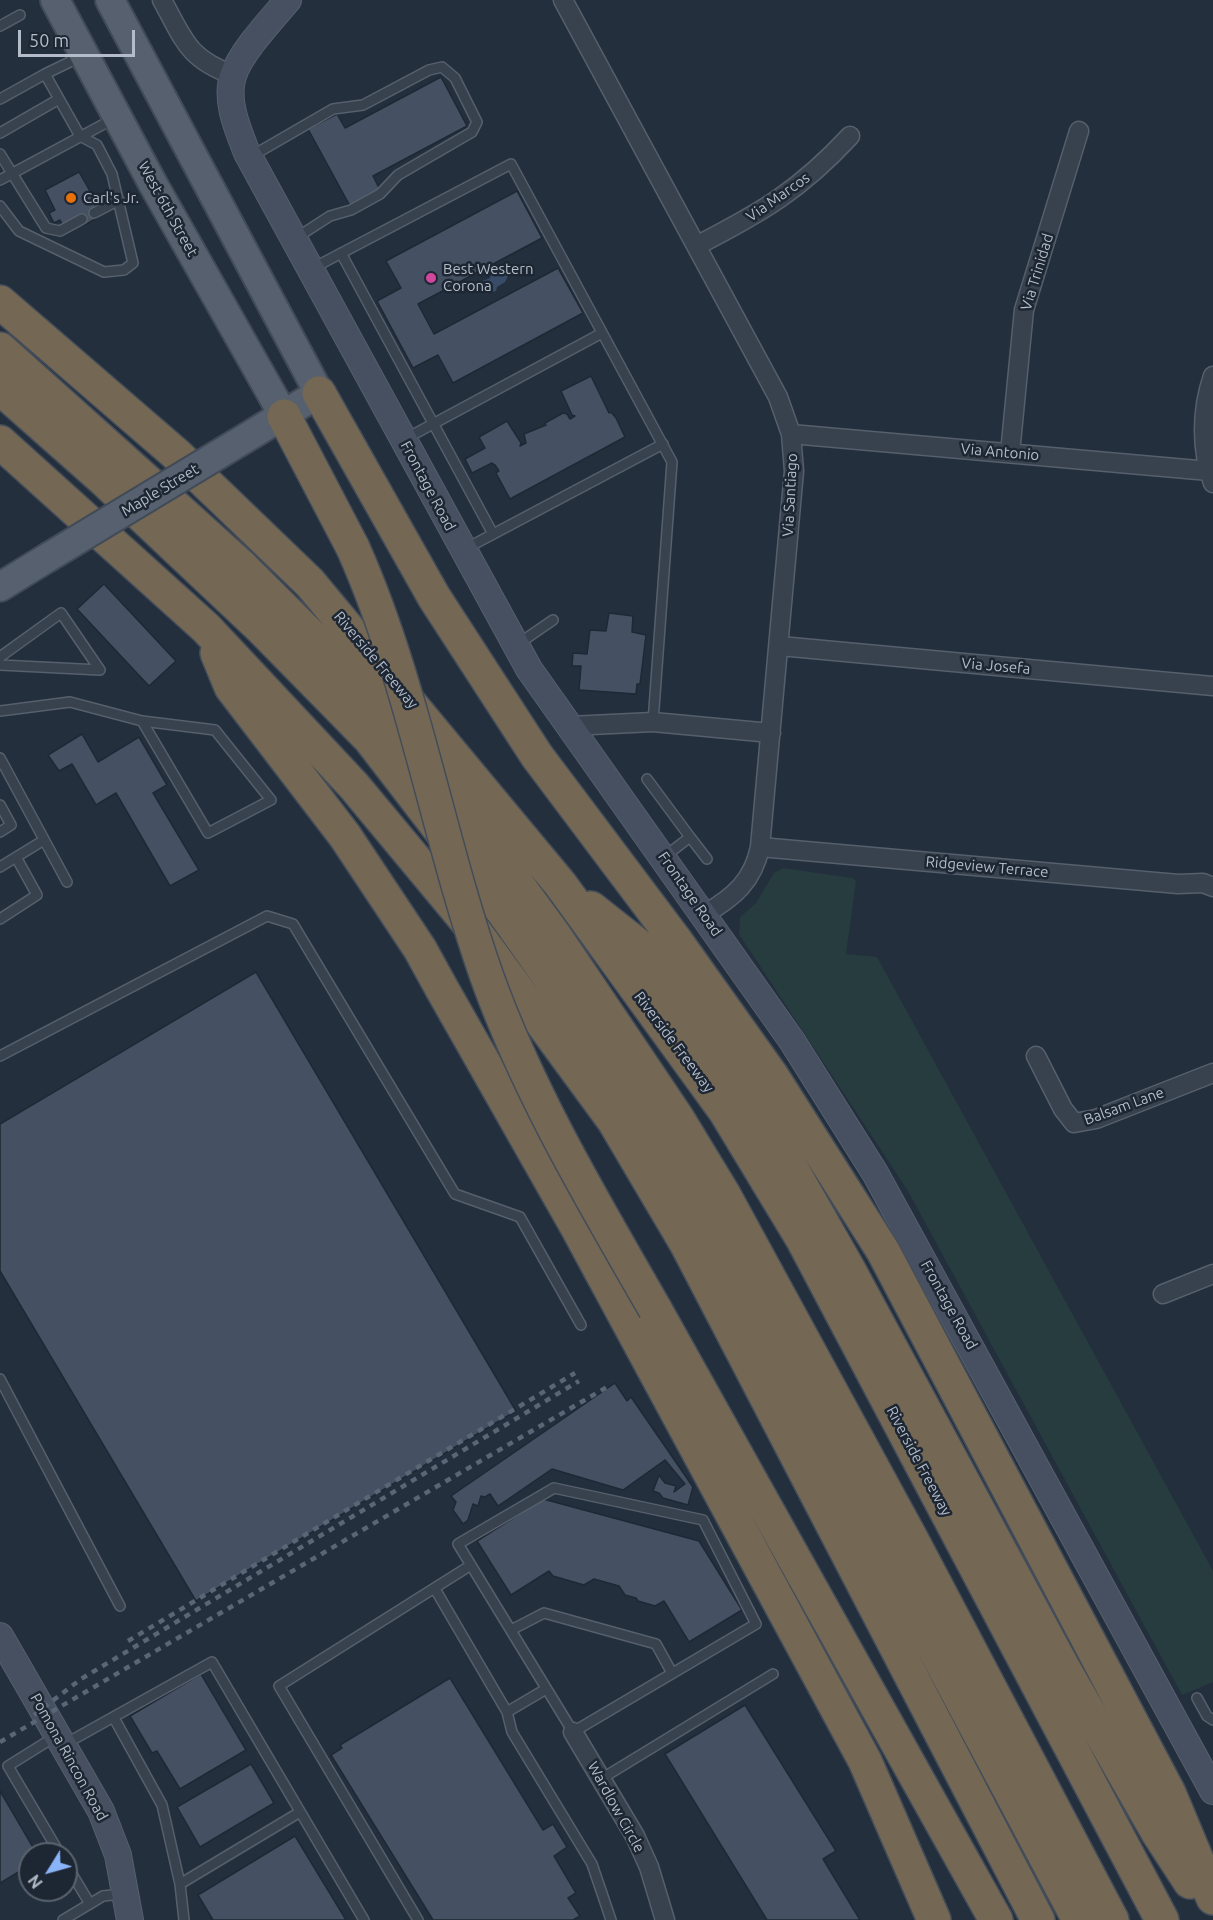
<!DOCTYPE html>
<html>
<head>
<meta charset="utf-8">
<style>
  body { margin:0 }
  #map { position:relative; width:1213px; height:1920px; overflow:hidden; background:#242f3e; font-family:Ubuntu,sans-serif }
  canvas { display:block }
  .north { position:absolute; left:18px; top:1842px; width:60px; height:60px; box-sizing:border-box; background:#1d2633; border:2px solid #59626f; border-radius:50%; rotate:233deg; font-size:16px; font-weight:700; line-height:24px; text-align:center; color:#b4bcc9 }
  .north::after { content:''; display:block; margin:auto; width:21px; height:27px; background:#8ab4f8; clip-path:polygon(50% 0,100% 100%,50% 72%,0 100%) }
  .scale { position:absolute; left:18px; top:30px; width:117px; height:27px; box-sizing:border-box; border:3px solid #b4bcc9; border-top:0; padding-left:8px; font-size:18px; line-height:21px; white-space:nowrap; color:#b4bcc9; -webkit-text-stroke:4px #1d2633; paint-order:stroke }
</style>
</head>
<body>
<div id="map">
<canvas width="1213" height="1920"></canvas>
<div class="north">N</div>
<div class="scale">50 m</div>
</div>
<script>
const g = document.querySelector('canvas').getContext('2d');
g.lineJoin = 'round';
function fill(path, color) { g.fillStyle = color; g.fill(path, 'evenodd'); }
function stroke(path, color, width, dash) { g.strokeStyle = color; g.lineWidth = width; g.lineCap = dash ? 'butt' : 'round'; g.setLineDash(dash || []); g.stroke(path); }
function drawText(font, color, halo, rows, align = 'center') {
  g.font = font + ' Ubuntu,sans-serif'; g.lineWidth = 5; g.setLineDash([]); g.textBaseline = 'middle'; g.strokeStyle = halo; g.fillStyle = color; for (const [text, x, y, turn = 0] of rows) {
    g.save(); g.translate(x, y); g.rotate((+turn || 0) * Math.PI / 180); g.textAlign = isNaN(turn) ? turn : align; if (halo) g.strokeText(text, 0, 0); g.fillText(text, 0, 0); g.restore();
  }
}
const green = new Path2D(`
  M 783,868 L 852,878 L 856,881 L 846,954 L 877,957 L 1213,1571 L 1213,1682 L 1182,1695 L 908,1191 L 739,934 L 740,917 L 756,903 L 774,873 Z`);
const water = new Path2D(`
  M 502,268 L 508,276 L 505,282 L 497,287 L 496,291 L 486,294 L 481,286 L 483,281 L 490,278 L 491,274 Z`);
const building = new Path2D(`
  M 441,77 L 467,126 L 373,176 L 380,190 L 350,206 L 308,129 L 337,114 L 345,128 Z
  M 79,172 L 98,205 L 92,209 L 97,218 L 85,225 L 80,217 L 63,226 L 60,220 L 54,223 L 49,213 L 55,210 L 45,190 Z
  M 517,191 L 542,238 L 418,304 L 434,334 L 558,268 L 583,313 L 453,383 L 438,355 L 413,368 L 377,301 L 401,288 L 386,261 Z
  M 591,376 L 609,413 L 611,412 L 616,418 L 625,437 L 510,499 L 496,473 L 499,471 L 495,465 L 492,463 L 472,473 L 465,459 L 485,448 L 479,437 L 507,421 L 521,443 L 520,446 L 526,443 L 524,434 L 546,425 L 545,423 L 563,413 L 567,414 L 570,419 L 575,416 L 572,415 L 561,391 Z
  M 104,584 L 176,661 L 149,686 L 77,609 Z
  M 609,613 L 633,616 L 632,632 L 646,635 L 640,684 L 637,684 L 636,694 L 579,690 L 581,666 L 572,666 L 573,653 L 587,654 L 590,630 L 606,631 Z
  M 82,734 L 98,762 L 139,737 L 167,785 L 153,793 L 199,870 L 170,886 L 116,793 L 96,805 L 72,764 L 59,771 L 48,755 Z
  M 256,972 L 516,1411 L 196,1601 L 0,1271 L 0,1124 Z
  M 615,1383 L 627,1401 L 631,1397 L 693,1487 L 688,1505 L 663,1498 L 659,1493 L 653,1491 L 659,1475 L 665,1483 L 676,1486 L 674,1492 L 685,1484 L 665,1460 L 623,1490 L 552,1469 L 498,1506 L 490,1494 L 485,1497 L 481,1496 L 478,1506 L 473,1504 L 468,1520 L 463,1524 L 453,1510 L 456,1502 L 451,1496 Z
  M 543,1499 L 699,1541 L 742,1610 L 689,1642 L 664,1601 L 655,1606 L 638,1601 L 636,1598 L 625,1595 L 619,1586 L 594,1579 L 584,1585 L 553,1576 L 549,1571 L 511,1595 L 477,1541 Z
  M 201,1674 L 246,1750 L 180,1789 L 157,1751 L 152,1753 L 130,1716 Z
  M 450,1678 L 543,1830 L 553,1824 L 567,1847 L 554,1856 L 576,1893 L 568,1898 L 580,1916 L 573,1920 L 433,1920 L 331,1755 L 342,1748 L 340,1745 Z
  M 745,1705 L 836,1851 L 823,1859 L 860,1920 L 767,1920 L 665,1754 Z
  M 251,1764 L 274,1803 L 200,1847 L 177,1807 Z
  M 0,1791 L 37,1854 L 30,1854 L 30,1865 L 0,1883 Z
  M 295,1836 L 346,1920 L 213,1920 L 198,1895 Z`);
const lane = new Path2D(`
  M 0,26 L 20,15
  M 45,74 L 82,56
  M 0,99 L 45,74 L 80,136 L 97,145 L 112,174 L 133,263 L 124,270 L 104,272 L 19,231 L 0,206
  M 0,133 L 59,99
  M 0,154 L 46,228 L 60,231 L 82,219
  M 250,157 L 333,109 L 363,105 L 429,70 L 442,67 L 455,78 L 477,122 L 472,132 L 398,175 L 380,194 L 351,210 L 330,216 L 296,238
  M 0,180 L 115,118
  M 94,213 L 119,200
  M 341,253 L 493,534
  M 313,268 L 511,164 L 672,462 L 653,722
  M 405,439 L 602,333
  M 465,549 L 663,444
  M 518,644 L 553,620
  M 0,657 L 61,613 L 100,670 L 0,665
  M 0,711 L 70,702 L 142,721 L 215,730 L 271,800 L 208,833 L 142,721
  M 0,758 L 67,882
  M 647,779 L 690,837 L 664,857
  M 0,805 L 11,825 L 0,832
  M 690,837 L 707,859
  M 0,867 L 44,840
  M 0,919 L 37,895 L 16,857
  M 0,1056 L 267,916 L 293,924 L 455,1194 L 520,1217 L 581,1325
  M 0,1379 L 120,1606
  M 554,1488 L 703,1520 L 756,1624 L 573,1732 L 458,1544 Z
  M 435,1589 L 507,1712 L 512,1732 L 592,1864 L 611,1920
  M 511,1630 L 544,1613 L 656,1644 L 672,1673
  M 1197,1698 L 1207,1716 L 1213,1720
  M 507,1712 L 546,1689
  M 114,1718 L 162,1805 L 180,1884 L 184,1920
  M 56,1736 L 8,1766 L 60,1854
  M 65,1744 L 212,1662 L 364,1920
  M 601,1779 L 773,1674
  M 66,1864 L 90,1904
  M 180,1884 L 300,1812
  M 63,1920 L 103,1896 L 122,1894
  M 418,1920 L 279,1686 L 471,1565`);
const street = new Path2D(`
  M 162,0 C 184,40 188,59 233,75
  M 563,0 L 778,397 L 791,434 L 794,471 L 760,847 C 753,881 734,897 705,914
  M 698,245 C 762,212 800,190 850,136
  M 1213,376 C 1201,411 1201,449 1213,483
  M 791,434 L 1209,471
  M 1010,453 L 1024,310 L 1079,131
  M 780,646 L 1213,686
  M 570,726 L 653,722 L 771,733
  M 760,847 L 1178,884 L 1203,883 L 1213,887
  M 1036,1056 L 1063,1109 L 1074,1123 L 1096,1119 L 1213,1073
  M 1163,1294 L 1213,1274
  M 573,1732 L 635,1836 L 649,1867 L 665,1920`);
const secondary = new Path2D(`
  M 288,0 C 272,19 240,53 233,76 C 225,101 238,130 247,153 L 529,669 L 792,1041 L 875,1173 L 1213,1791
  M 0,1636 L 101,1811 L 118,1855 L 130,1920`);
const primary = new Path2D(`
  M 55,0 L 153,184 L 284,416
  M 110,0 L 319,393 L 254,433
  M 0,587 L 47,558`);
const highway = new Path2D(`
  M 0,302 L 176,454 L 310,583 L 561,885 L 725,1111 L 803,1240 L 1162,1920
  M 0,349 L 240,565 L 372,697 L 470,819 L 555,936 L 678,1119 L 723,1193 L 912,1540 L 1112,1920
  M 0,388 L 104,480 L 261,628 L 370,739 L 504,913 L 596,1043 L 684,1180 L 1079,1920
  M 319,393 L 434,597 L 537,756 L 676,941 L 772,1076 L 883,1251 L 1169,1793 L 1213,1898
  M 284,416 L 353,548
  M 0,442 L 206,628 L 354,786 L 473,929 L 614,1121 L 686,1243 L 1038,1920
  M 217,653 L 231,687 L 345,836 L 420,949 L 442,989 L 577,1227 L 865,1761 L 934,1920
  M 591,908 L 639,946 L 738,1083 L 789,1164 L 849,1270 L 1064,1669 L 1158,1833 L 1190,1882
  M 655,1309 L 996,1920`);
const rail = new Path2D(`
  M 128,1641 L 575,1373
  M 34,1715 L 81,1679 L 579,1381
  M 0,1742 L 607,1387`);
const primaryBridge = new Path2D(`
  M 47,558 L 254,433`);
const highwayBridge = new Path2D(`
  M 353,548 C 414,685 437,835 487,977 C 529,1094 593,1201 655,1309`);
const markers = [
  [71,198,6,"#e8710a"],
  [431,278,6,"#d1479c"]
];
const streetNames = [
  ["Via Marcos",778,197,-35],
  ["West 6th Street",168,209,61],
  ["Via Trinidad",1037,272,-73],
  ["Via Antonio",1000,452,5],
  ["Frontage Road",428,486,62],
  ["Maple Street",160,490,-31],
  ["Via Santiago",790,495,-87],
  ["Riverside Freeway",376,660,50],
  ["Via Josefa",996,666,5],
  ["Ridgeview Terrace",987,867,5],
  ["Frontage Road",690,894,55],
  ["Riverside Freeway",674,1042,53],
  ["Balsam Lane",1124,1106,-20],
  ["Frontage Road",949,1305,61],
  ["Riverside Freeway",919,1461,62],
  ["Pomona Rincon Road",69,1757,61],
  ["Wardlow Circle",616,1807,61]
];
const poiNames = [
  ["Carl's Jr.",83,198],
  ["Best Western",443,269],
  ["Corona",443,286]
];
fill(green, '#263c3f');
fill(water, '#394c67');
fill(building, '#455162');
stroke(building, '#1f2835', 1.5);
stroke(lane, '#565f6c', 12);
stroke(street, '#565f6c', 21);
stroke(secondary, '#565f6c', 28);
stroke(primary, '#414a57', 32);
stroke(highway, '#434c59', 36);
stroke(lane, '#38414e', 9);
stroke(street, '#38414e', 18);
stroke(secondary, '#465061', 26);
stroke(primary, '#56606e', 28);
stroke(highway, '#746855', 33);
stroke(rail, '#5a6575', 4.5, [6, 6]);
stroke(primaryBridge, '#414a57', 32, []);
stroke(highwayBridge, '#434c59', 36, []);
stroke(primaryBridge, '#56606e', 28);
stroke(highwayBridge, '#746855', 33);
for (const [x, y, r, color] of markers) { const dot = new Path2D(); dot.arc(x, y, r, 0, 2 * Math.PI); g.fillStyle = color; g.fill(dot); stroke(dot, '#1d2633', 2); }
drawText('15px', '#b4bcc9', '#1d2633', streetNames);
drawText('15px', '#b4bcc9', '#1d2633', poiNames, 'left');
</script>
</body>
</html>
